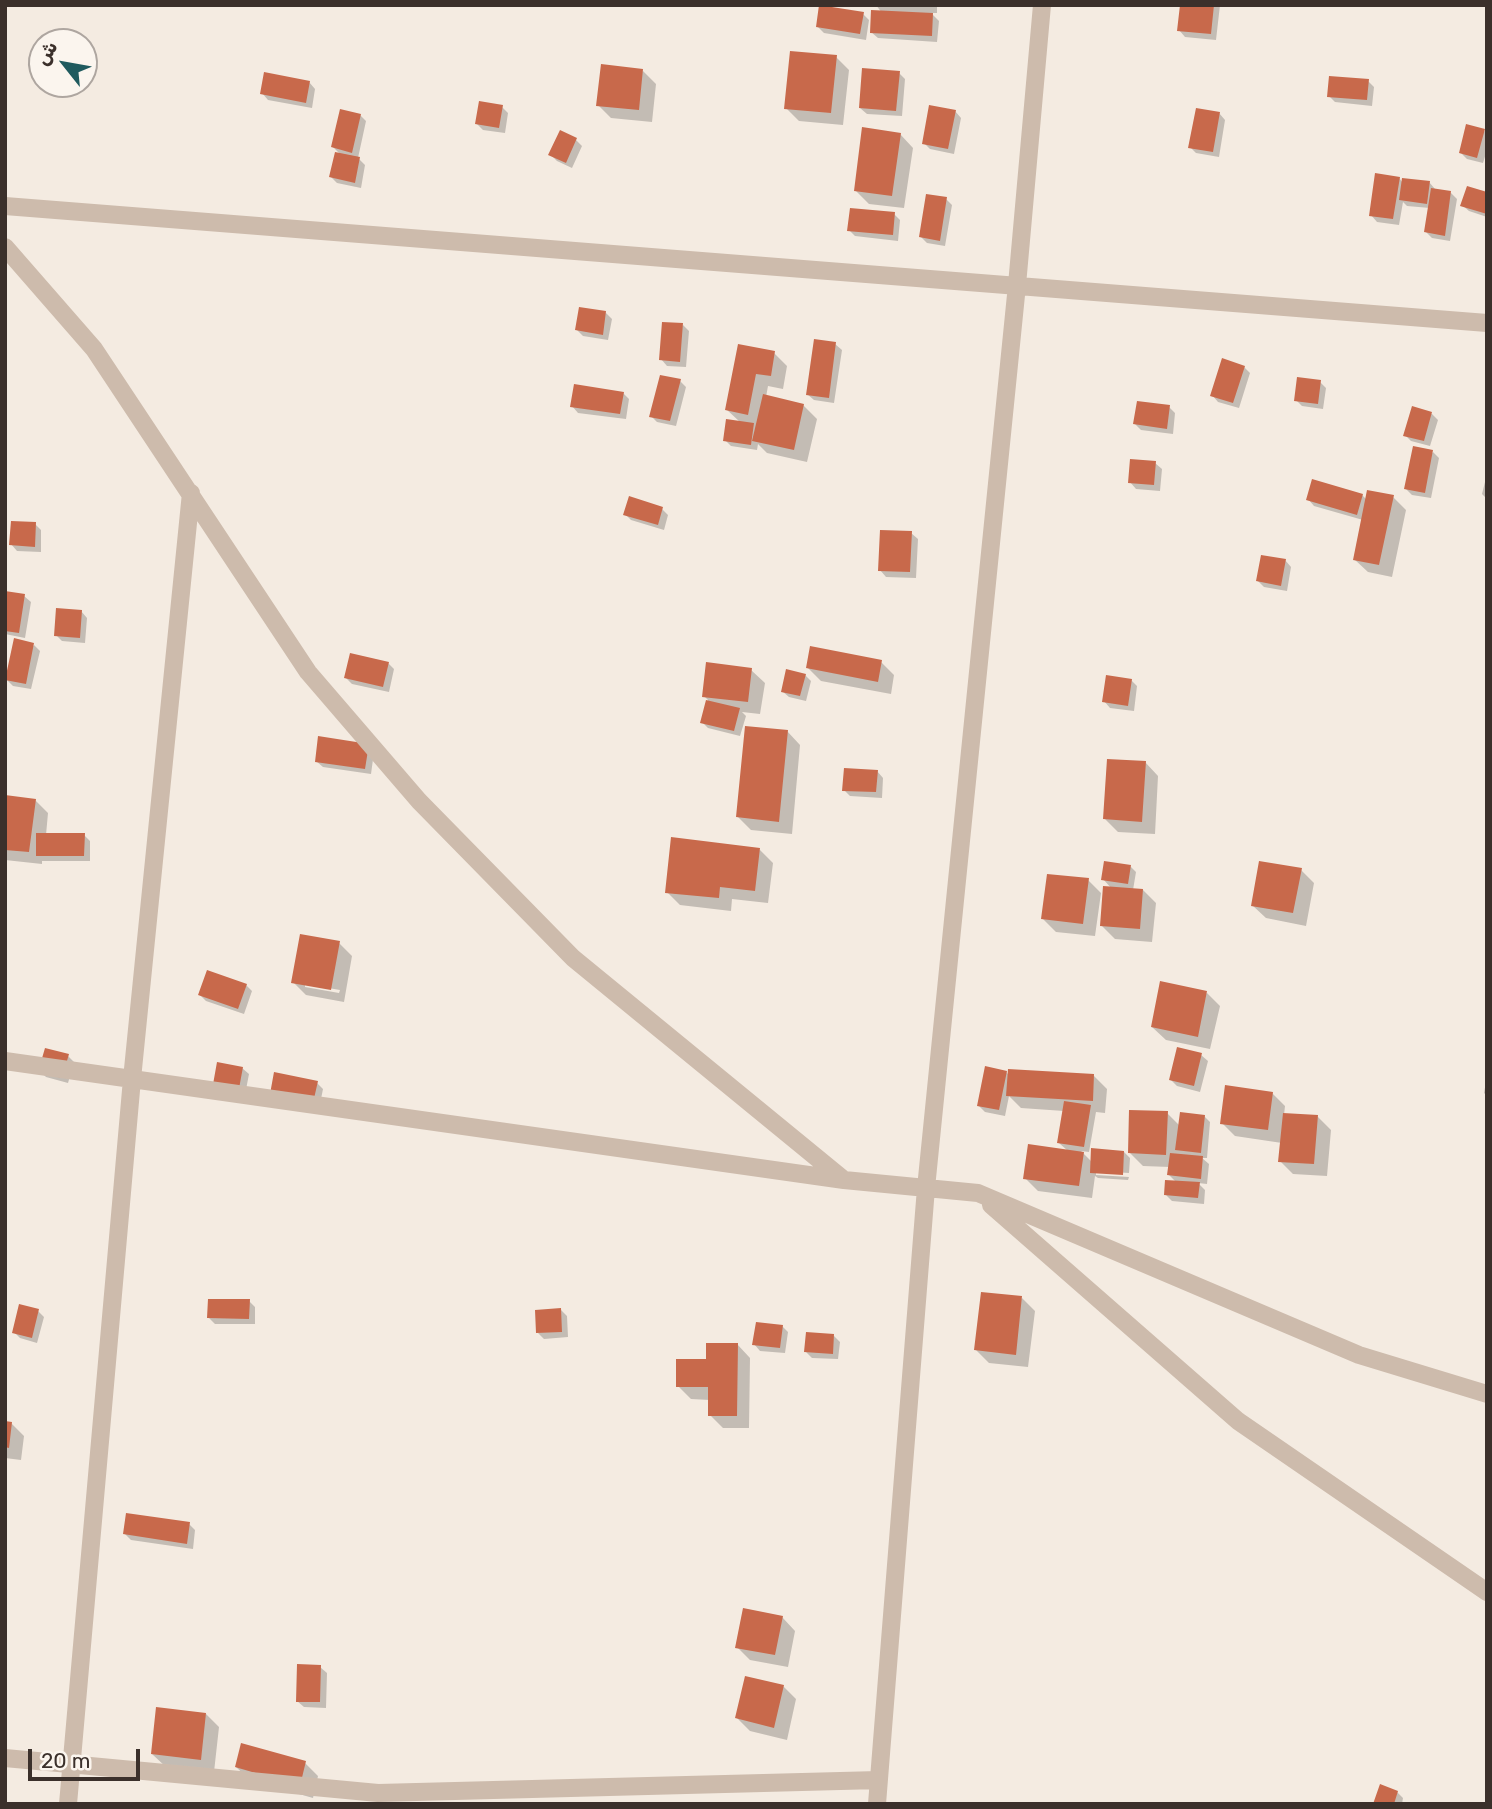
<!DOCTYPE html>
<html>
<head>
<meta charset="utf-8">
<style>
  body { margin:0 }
  #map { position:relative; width:1492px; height:1809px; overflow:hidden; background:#f4ebe1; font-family:Rubik,Cairo,sans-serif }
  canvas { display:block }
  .frame { position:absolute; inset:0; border:7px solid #3b302b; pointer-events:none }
  .north { position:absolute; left:28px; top:28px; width:70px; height:70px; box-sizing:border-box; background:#fbf5ee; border:2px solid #aea6a0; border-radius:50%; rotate:301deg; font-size:19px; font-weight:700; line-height:28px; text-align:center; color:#3b302b }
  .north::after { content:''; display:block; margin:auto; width:24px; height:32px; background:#1f5a5e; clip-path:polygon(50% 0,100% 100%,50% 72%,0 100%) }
  .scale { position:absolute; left:28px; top:1749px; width:112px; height:32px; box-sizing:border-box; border:4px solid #3b302b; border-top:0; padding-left:9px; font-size:21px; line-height:24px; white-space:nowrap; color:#3b302b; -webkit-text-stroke:5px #fbf5ee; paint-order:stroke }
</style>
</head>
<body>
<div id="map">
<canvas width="1492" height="1809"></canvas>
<div class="frame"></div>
<div class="north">ش</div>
<div class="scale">20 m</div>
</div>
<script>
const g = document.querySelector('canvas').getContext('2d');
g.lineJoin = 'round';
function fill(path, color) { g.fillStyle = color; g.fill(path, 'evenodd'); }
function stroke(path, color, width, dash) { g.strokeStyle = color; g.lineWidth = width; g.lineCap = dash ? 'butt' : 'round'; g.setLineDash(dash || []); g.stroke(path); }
const shadow = new Path2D(`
  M 876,5 L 937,5 L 937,13 L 931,13 L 939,21 L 937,42 L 878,38 L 871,32 L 882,13 Z
  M 1182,5 L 1220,5 L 1216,40 L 1185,37 L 1179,30 Z
  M 863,14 L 869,20 L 866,40 L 824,33 L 818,27 Z
  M 836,57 L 849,70 L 843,125 L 799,121 L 786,108 Z
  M 643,71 L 656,84 L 652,122 L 611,118 L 598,105 Z
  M 899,73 L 905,79 L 902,116 L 867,114 L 860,108 Z
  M 1368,81 L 1374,87 L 1372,106 L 1335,102 L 1329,96 Z
  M 309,82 L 315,89 L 312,108 L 268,100 L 262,93 Z
  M 502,107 L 508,113 L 505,133 L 483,130 L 477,124 Z
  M 955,111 L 961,118 L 954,154 L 930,149 L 924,143 Z
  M 1219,113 L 1225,120 L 1219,157 L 1196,153 L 1190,147 Z
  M 360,115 L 366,121 L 358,158 L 365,165 L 361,188 L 337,183 L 331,177 L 341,155 L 333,147 Z
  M 1484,131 L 1487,133 L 1487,150 L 1483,163 L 1467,159 L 1461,153 Z
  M 561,133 L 576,140 L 582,146 L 572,168 L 557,161 L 551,155 Z
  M 900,134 L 913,148 L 904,208 L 869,204 L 856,191 Z
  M 1399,178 L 1403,183 L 1429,182 L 1435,189 L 1451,193 L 1457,199 L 1450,241 L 1432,238 L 1426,232 L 1430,208 L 1407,206 L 1403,202 L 1399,225 L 1377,222 L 1371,215 Z
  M 1487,194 L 1487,217 L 1469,211 L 1462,205 Z
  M 946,199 L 952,205 L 945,246 L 927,243 L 921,237 Z
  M 894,214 L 900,220 L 898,241 L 855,236 L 849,230 Z
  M 605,312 L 612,319 L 608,340 L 583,336 L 577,330 Z
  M 683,325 L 689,331 L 686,367 L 667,366 L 661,359 Z
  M 835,344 L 842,350 L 834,403 L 814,400 L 807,394 Z
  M 739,346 L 774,353 L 787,366 L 783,389 L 768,386 L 766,397 L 803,405 L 817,419 L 807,462 L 767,453 L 758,444 L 757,450 L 731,446 L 725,440 L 740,422 L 726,409 Z
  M 1244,367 L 1250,373 L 1239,408 L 1218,402 L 1212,395 Z
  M 680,381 L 686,387 L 676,426 L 657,422 L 651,416 Z
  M 1320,382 L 1326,388 L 1323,409 L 1302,406 L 1296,400 Z
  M 623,393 L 629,399 L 626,419 L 578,413 L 572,406 Z
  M 1169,407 L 1175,413 L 1173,434 L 1141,430 L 1135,424 Z
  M 1413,408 L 1432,414 L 1438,420 L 1430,446 L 1411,441 L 1405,435 Z
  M 1433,452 L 1439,458 L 1431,498 L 1412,495 L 1406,489 Z
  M 1155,463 L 1162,469 L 1160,491 L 1136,489 L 1130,482 Z
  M 1487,474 L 1487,499 L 1482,494 Z
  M 1362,495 L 1367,500 L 1393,497 L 1406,510 L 1392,577 L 1368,572 L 1354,559 L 1363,520 L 1314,506 L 1308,499 Z
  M 662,509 L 668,515 L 664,530 L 631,520 L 625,514 Z
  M 35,524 L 41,530 L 41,552 L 17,551 L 11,544 Z
  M 911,533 L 918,539 L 916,578 L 886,577 L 880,570 Z
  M 1285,560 L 1291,567 L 1287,591 L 1264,587 L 1258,581 Z
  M 5,596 L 24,596 L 31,602 L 25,638 L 5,634 Z
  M 81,611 L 87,618 L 85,643 L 62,641 L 56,635 Z
  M 34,645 L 40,651 L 31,689 L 13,686 L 7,680 Z
  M 881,662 L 894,675 L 891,694 L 821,681 L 808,668 Z
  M 388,663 L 394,669 L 389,692 L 352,684 L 346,678 Z
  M 751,670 L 765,683 L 760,714 L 742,712 L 746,716 L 740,736 L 708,728 L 702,722 L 708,700 L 704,696 Z
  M 805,675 L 811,681 L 806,701 L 789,697 L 782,691 Z
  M 1131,680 L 1137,686 L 1134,711 L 1110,708 L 1104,701 Z
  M 787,731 L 800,745 L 792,834 L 751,830 L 738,817 Z
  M 374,752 L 371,774 L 323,767 L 316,761 Z
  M 1145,762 L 1158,776 L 1155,834 L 1118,832 L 1105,819 Z
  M 877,771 L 883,778 L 882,798 L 850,796 L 844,790 Z
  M 5,797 L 35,800 L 48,813 L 46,835 L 84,835 L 90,841 L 90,861 L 42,861 L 42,864 L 5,860 Z
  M 760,850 L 773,863 L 768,903 L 732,899 L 731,911 L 680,905 L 667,892 Z
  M 1130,866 L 1136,872 L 1133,890 L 1143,890 L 1156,903 L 1152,942 L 1115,939 L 1102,926 L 1112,889 L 1103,879 Z
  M 1301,870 L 1314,883 L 1306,926 L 1266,918 L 1252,905 Z
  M 1088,880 L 1101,893 L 1095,936 L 1056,932 L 1043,919 Z
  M 339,943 L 352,956 L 344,1002 L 306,995 L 293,982 ZM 305,984 L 340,990 L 339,993 L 305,987 Z
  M 246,985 L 252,991 L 244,1014 L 206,1001 L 200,995 Z
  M 1207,993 L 1220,1006 L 1210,1049 L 1166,1040 L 1152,1027 Z
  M 1201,1055 L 1208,1061 L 1200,1092 L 1177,1086 L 1171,1080 Z
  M 68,1056 L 74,1062 L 68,1083 L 46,1077 L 40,1071 Z
  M 242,1068 L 249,1074 L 244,1100 L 220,1095 Z
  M 1006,1072 L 1009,1075 L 1094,1076 L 1107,1089 L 1105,1113 L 1096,1112 L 1089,1152 L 1081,1151 L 1092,1162 L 1124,1152 L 1130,1158 L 1129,1173 L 1096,1171 L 1096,1175 L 1129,1177 L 1128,1180 L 1098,1178 L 1095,1176 L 1092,1198 L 1038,1191 L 1025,1178 L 1068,1151 L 1059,1143 L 1064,1111 L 1021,1108 L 1009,1096 L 1005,1116 L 985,1112 L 979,1106 Z
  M 1487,1076 L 1487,1096 L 1484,1093 Z
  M 317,1083 L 323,1089 L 319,1109 L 278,1100 Z
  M 1272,1093 L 1285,1106 L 1284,1115 L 1318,1117 L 1331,1130 L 1327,1176 L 1293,1174 L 1280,1161 L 1282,1143 L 1235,1136 L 1222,1123 Z
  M 1167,1113 L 1180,1126 L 1204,1116 L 1210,1122 L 1207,1158 L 1202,1158 L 1209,1164 L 1207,1184 L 1198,1183 L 1205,1190 L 1204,1204 L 1172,1201 L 1166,1195 L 1177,1183 L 1169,1175 L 1170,1167 L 1143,1166 L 1130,1153 Z
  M 1022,1298 L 1035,1311 L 1028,1367 L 989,1363 L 976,1350 Z
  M 249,1301 L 255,1307 L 255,1324 L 215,1324 L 209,1318 Z
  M 561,1310 L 567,1316 L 568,1337 L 544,1339 L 538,1333 Z
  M 38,1311 L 44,1317 L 37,1343 L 20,1338 L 14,1332 Z
  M 782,1326 L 788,1332 L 785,1353 L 760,1351 L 754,1344 Z
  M 834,1336 L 840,1342 L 838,1359 L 812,1358 L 806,1352 Z
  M 737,1344 L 750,1358 L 749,1428 L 723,1428 L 710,1415 L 710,1400 L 691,1399 L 678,1386 L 708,1360 Z
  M 5,1422 L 11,1423 L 24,1436 L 21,1460 L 5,1458 Z
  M 189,1524 L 195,1530 L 193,1549 L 131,1540 L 125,1534 Z
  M 782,1617 L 795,1631 L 788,1667 L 750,1660 L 737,1647 Z
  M 320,1667 L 327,1673 L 326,1708 L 304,1707 L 297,1701 Z
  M 783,1686 L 796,1699 L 787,1740 L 750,1731 L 737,1718 Z
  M 206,1714 L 219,1727 L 214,1772 L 166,1767 L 152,1754 Z
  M 305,1763 L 318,1776 L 313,1798 L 250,1780 L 236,1767 Z
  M 1397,1792 L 1403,1798 L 1402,1804 L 1375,1804 Z`);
const building = new Path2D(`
  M 819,5 L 864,12 L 860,34 L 816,27 Z
  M 1180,5 L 1214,5 L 1211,34 L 1177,31 Z
  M 871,10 L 933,13 L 932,36 L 870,33 Z
  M 790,51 L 837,55 L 831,113 L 784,109 Z
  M 601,64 L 643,69 L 639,110 L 596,106 Z
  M 862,68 L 900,71 L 896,111 L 859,108 Z
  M 264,72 L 310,81 L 306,103 L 260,94 Z
  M 1329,76 L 1369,79 L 1367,100 L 1327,97 Z
  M 479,101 L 503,105 L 499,128 L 475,124 Z
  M 929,105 L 956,110 L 948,149 L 922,144 Z
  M 1196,108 L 1220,112 L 1213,152 L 1188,148 Z
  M 340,109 L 361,114 L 352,153 L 331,147 Z
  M 1466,124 L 1485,129 L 1477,158 L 1459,153 Z
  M 862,127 L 901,133 L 892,196 L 854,191 Z
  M 560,130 L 577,138 L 566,163 L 548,155 Z
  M 335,152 L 360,157 L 355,183 L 329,177 Z
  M 1375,173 L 1400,177 L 1393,219 L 1369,216 Z
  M 1402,178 L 1430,181 L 1427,204 L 1399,200 Z
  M 1467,186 L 1487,192 L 1487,214 L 1460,206 Z
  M 1431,188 L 1451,191 L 1445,236 L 1424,232 Z
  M 926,194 L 947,197 L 940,241 L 919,237 Z
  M 850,208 L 895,212 L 893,235 L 847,231 Z
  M 579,307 L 606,311 L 603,335 L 575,330 Z
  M 662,322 L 683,323 L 680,362 L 659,360 Z
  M 814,339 L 836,342 L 829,398 L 806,395 Z
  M 738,344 L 775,351 L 771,376 L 756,374 L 748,415 L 725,410 Z
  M 1222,358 L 1245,366 L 1233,403 L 1210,396 Z
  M 660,375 L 681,379 L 670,421 L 649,417 Z
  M 1297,377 L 1321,380 L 1318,404 L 1294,401 Z
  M 574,384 L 624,392 L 620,414 L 570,407 Z
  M 763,394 L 804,404 L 794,450 L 752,441 Z
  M 1137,401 L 1170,405 L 1167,429 L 1133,424 Z
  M 1412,406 L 1432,412 L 1424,441 L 1403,436 Z
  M 726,419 L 754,423 L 751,445 L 723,441 Z
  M 1413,446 L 1433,450 L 1425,493 L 1404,489 Z
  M 1130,459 L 1156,461 L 1154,485 L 1128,483 Z
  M 1312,479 L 1363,494 L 1357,515 L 1306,500 Z
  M 1367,490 L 1394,495 L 1379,565 L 1353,560 Z
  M 629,496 L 663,507 L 658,525 L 623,515 Z
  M 11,521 L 36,522 L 35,547 L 9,545 Z
  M 880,530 L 912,531 L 910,572 L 878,571 Z
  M 1261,555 L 1286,559 L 1281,586 L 1256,581 Z
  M 5,591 L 25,594 L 19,633 L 5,631 Z
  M 56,608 L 82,610 L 80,638 L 54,636 Z
  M 14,638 L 34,643 L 26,684 L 5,680 Z
  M 810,646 L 882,660 L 878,682 L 806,668 Z
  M 350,653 L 389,662 L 383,687 L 344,678 Z
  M 706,662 L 752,668 L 748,702 L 702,697 Z
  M 786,669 L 806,674 L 800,696 L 781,692 Z
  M 1106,675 L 1132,679 L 1128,706 L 1102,702 Z
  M 706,700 L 740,708 L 734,731 L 700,723 Z
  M 745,726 L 788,730 L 779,822 L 736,817 Z
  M 318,736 L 369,744 L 365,769 L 315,762 Z
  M 1107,759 L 1146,761 L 1142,822 L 1103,819 Z
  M 844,768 L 878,770 L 876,792 L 842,791 Z
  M 5,795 L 36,799 L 29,852 L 5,850 Z
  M 36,833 L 85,833 L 84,856 L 36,856 Z
  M 671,837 L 760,848 L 755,891 L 720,887 L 719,898 L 665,893 Z
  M 1104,861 L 1131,865 L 1128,884 L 1101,880 Z
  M 1259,861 L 1302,868 L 1293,913 L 1251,906 Z
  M 1047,874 L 1089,878 L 1083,924 L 1041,919 Z
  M 1103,886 L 1143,889 L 1140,929 L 1100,926 Z
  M 300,934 L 340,941 L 331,990 L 291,983 Z
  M 207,970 L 247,984 L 238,1009 L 198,995 Z
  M 1160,981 L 1207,991 L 1198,1037 L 1151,1027 Z
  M 1177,1047 L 1202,1053 L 1194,1086 L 1169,1080 Z
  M 45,1048 L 69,1054 L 62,1078 L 38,1072 Z
  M 217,1062 L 243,1067 L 238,1094 L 212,1090 Z
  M 985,1066 L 1007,1071 L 999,1110 L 977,1106 Z
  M 1008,1069 L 1094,1074 L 1093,1101 L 1006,1096 Z
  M 274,1072 L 318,1081 L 313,1103 L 270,1094 Z
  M 1225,1085 L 1273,1092 L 1268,1130 L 1220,1124 Z
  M 1064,1101 L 1091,1105 L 1084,1147 L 1057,1143 Z
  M 1129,1110 L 1168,1111 L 1166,1155 L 1128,1153 Z
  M 1180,1112 L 1205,1115 L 1201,1153 L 1175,1150 Z
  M 1283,1113 L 1318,1115 L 1314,1164 L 1278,1162 Z
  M 1028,1144 L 1084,1152 L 1079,1186 L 1023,1179 Z
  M 1091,1148 L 1124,1151 L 1123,1175 L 1090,1173 Z
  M 1170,1153 L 1203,1156 L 1201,1179 L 1167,1175 Z
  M 1165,1180 L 1200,1182 L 1198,1198 L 1164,1195 Z
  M 981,1292 L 1022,1296 L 1016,1355 L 974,1350 Z
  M 208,1299 L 250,1299 L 249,1319 L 207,1318 Z
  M 19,1304 L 39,1309 L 32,1338 L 12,1333 Z
  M 561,1308 L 562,1332 L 536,1333 L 535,1310 Z
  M 756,1322 L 783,1325 L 780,1348 L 752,1345 Z
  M 806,1332 L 834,1334 L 833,1354 L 804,1352 Z
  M 706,1343 L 738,1343 L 737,1416 L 708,1416 L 708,1387 L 676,1387 L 676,1359 L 706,1359 Z
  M 5,1421 L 12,1422 L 9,1448 L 5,1447 Z
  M 126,1513 L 190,1522 L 187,1544 L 123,1534 Z
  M 743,1608 L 783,1616 L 775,1655 L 735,1648 Z
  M 297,1664 L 321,1665 L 320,1702 L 296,1702 Z
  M 745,1676 L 784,1685 L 774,1728 L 735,1718 Z
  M 156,1707 L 206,1713 L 201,1760 L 151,1754 Z
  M 241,1743 L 306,1761 L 300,1786 L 235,1767 Z
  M 1380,1784 L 1398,1791 L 1394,1804 L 1373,1804 Z`);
const minor = new Path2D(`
  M 5,206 L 1487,323
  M 5,247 L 94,349 L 308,672 L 419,801 L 573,958 L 844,1180
  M 5,1061 L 844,1180 L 978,1193 L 1359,1355 L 1487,1394
  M 991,1205 L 1238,1421 L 1487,1592
  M 5,1758 L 378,1793 L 879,1780
  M 68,1804 L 132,1079 L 191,493
  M 877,1804 L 926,1188 L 1017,285 L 1042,5`);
fill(shadow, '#0003');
fill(building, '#c8694b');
stroke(minor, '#cdbbac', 18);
</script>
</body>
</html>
